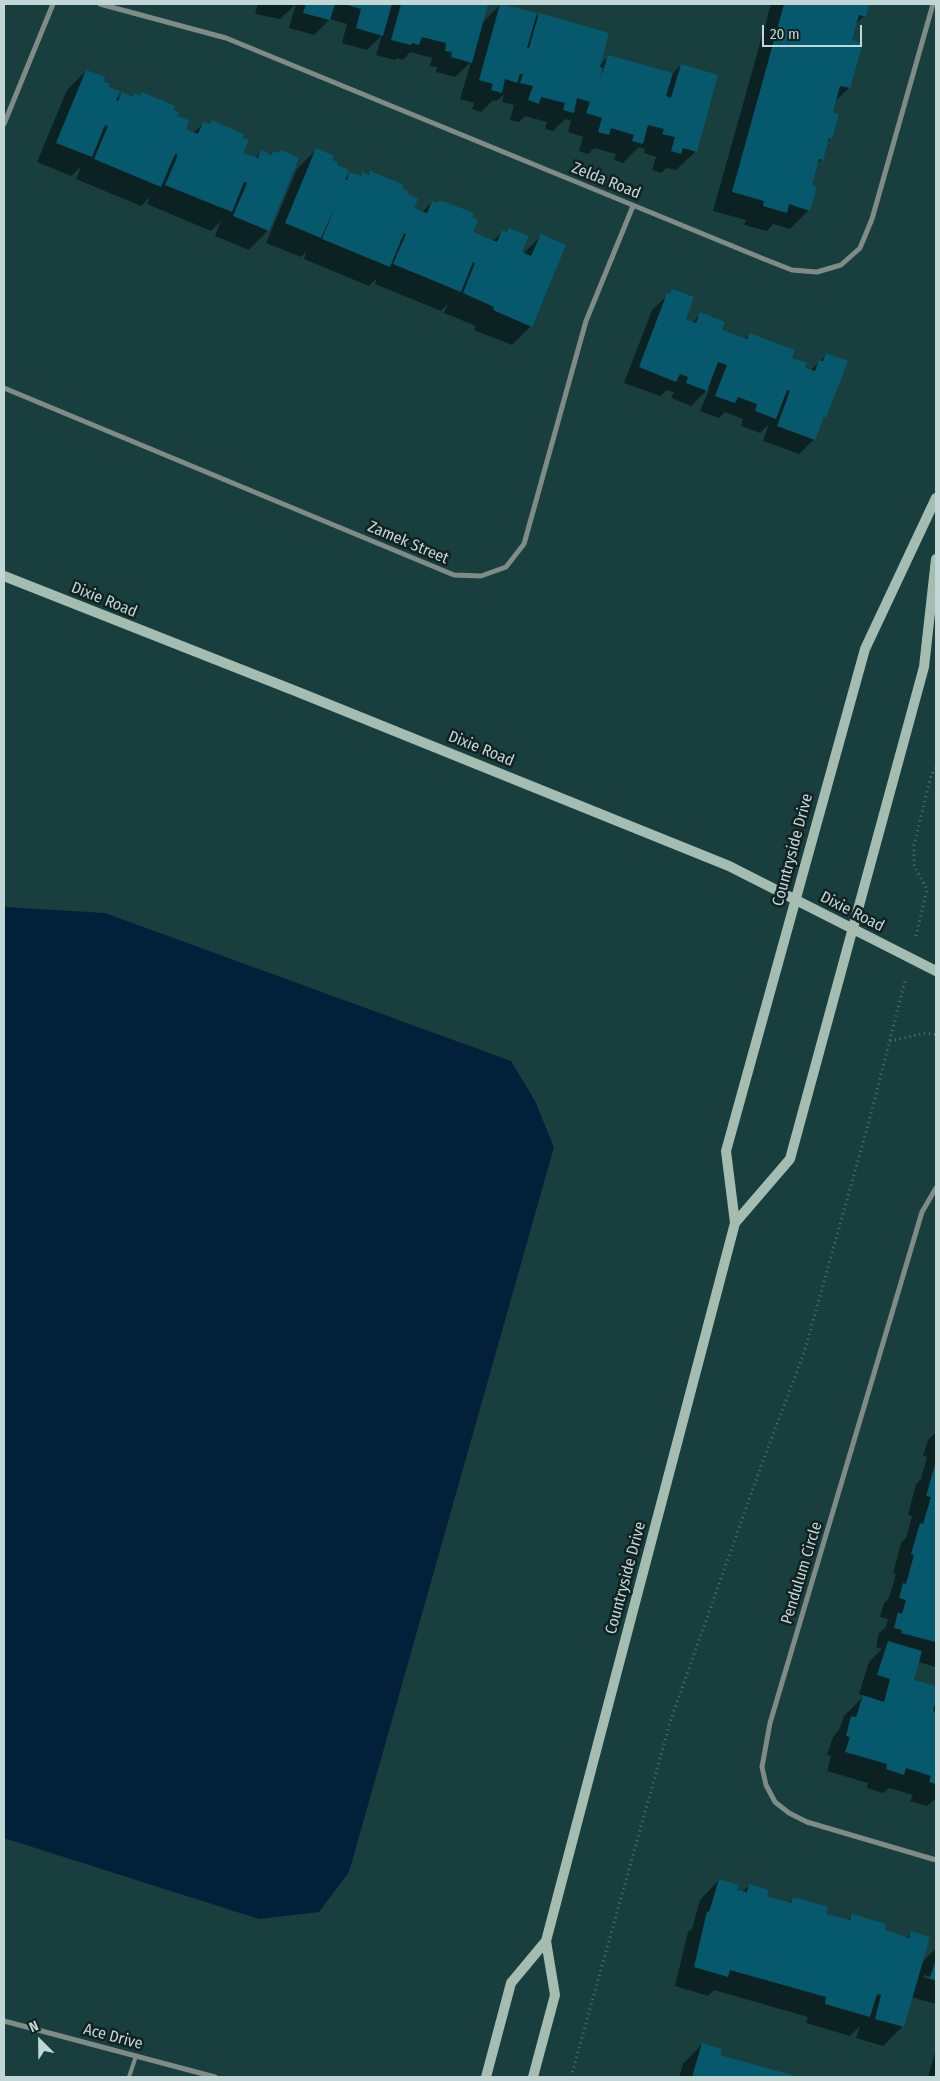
<!DOCTYPE html>
<html>
<head>
<meta charset="utf-8">
<style>
  body { margin:0 }
  #map { position:relative; width:940px; height:2081px; overflow:hidden; background:#183f3e; font-family:"Fira Sans Condensed",sans-serif }
  canvas { display:block }
  .frame { position:absolute; inset:0; border:5px solid #c2d6d6; pointer-events:none }
  .north { position:absolute; left:15px; top:2016px; width:50px; height:50px; -webkit-text-stroke:4px #122222; paint-order:stroke; rotate:337deg; font-size:14px; font-weight:700; line-height:20px; text-align:center; color:#c2d6d6 }
  .north::after { content:''; display:block; margin:auto; width:18px; height:22px; background:#c2d6d6; clip-path:polygon(50% 0,100% 100%,50% 72%,0 100%) }
  .scale { position:absolute; left:762px; top:25px; width:100px; height:22px; box-sizing:border-box; border:2px solid #c2d6d6; border-top:0; padding-left:6px; font-size:15px; line-height:18px; white-space:nowrap; color:#c2d6d6; -webkit-text-stroke:4px #122222; paint-order:stroke }
</style>
</head>
<body>
<div id="map">
<canvas width="940" height="2081"></canvas>
<div class="frame"></div>
<div class="north">N</div>
<div class="scale">20 m</div>
</div>
<script>
const g = document.querySelector('canvas').getContext('2d');
g.lineJoin = 'round';
function fill(path, color) { g.fillStyle = color; g.fill(path, 'evenodd'); }
function stroke(path, color, width, dash) { g.strokeStyle = color; g.lineWidth = width; g.lineCap = dash ? 'butt' : 'round'; g.setLineDash(dash || []); g.stroke(path); }
function drawText(font, color, halo, rows, align = 'center') {
  g.font = font + ' "Fira Sans Condensed",sans-serif'; g.lineWidth = 5; g.setLineDash([]); g.textBaseline = 'middle'; g.strokeStyle = halo; g.fillStyle = color; for (const [text, x, y, turn = 0] of rows) {
    g.save(); g.translate(x, y); g.rotate((+turn || 0) * Math.PI / 180); g.textAlign = isNaN(turn) ? turn : align; if (halo) g.strokeText(text, 0, 0); g.fillText(text, 0, 0); g.restore();
  }
}
const water = new Path2D(`
  M 4,907 L 105,913 L 511,1061 L 535,1101 L 554,1147 L 349,1872 L 319,1912 L 259,1919 L 4,1838 Z`);
const shadow = new Path2D(`
  M 258,4 L 486,4 L 481,24 L 501,4 L 533,20 L 539,14 L 599,66 L 609,56 L 672,74 L 681,65 L 696,151 L 676,170 L 666,168 L 661,173 L 652,170 L 656,157 L 644,153 L 645,149 L 639,147 L 623,163 L 614,160 L 616,154 L 594,148 L 588,154 L 579,151 L 583,137 L 568,132 L 571,121 L 565,119 L 553,131 L 545,129 L 547,122 L 525,116 L 519,122 L 510,120 L 514,105 L 502,102 L 504,94 L 497,101 L 493,100 L 481,112 L 472,109 L 474,103 L 460,99 L 471,62 L 455,77 L 436,72 L 437,67 L 430,66 L 432,58 L 410,52 L 403,60 L 397,58 L 395,60 L 376,55 L 382,35 L 367,50 L 342,43 L 347,24 L 330,19 L 314,35 L 289,28 L 296,4 L 280,19 L 255,14 Z
  M 771,4 L 868,4 L 864,16 L 855,25 L 851,41 L 849,88 L 834,102 L 831,138 L 827,143 L 822,159 L 816,165 L 810,186 L 809,210 L 790,229 L 773,224 L 767,231 L 744,225 L 746,220 L 713,211 Z
  M 86,71 L 102,82 L 114,101 L 122,94 L 132,98 L 135,95 L 139,97 L 142,94 L 171,110 L 184,129 L 193,133 L 204,123 L 209,125 L 212,122 L 240,138 L 242,154 L 254,159 L 261,152 L 270,156 L 273,152 L 268,230 L 249,250 L 215,236 L 221,221 L 211,231 L 147,204 L 150,197 L 141,206 L 76,179 L 81,167 L 71,176 L 37,162 L 67,90 Z
  M 316,150 L 331,161 L 343,181 L 351,174 L 359,177 L 363,174 L 367,176 L 370,173 L 400,189 L 413,209 L 422,212 L 432,202 L 470,218 L 472,233 L 493,241 L 502,232 L 506,233 L 510,230 L 523,254 L 541,236 L 531,326 L 512,345 L 474,330 L 476,326 L 444,313 L 448,303 L 441,311 L 375,284 L 377,278 L 369,286 L 304,259 L 306,252 L 301,257 L 266,243 L 297,169 Z
  M 672,291 L 684,320 L 692,323 L 700,314 L 721,330 L 744,339 L 749,334 L 810,371 L 827,354 L 825,417 L 821,421 L 814,439 L 799,454 L 763,441 L 769,424 L 760,433 L 741,426 L 743,419 L 725,412 L 719,418 L 700,411 L 710,387 L 691,406 L 671,398 L 674,392 L 667,390 L 660,396 L 624,383 L 652,310 Z
  M 936,1432 L 936,1667 L 918,1662 L 912,1681 L 936,1688 L 934,1702 L 936,1700 L 936,1800 L 934,1800 L 927,1806 L 910,1801 L 913,1795 L 889,1788 L 883,1793 L 867,1788 L 868,1783 L 827,1771 L 831,1756 L 827,1755 L 833,1737 L 839,1730 L 844,1716 L 864,1696 L 859,1694 L 869,1662 L 882,1649 L 876,1647 L 879,1633 L 886,1627 L 888,1619 L 880,1617 L 884,1603 L 889,1598 L 896,1574 L 893,1573 L 901,1543 L 906,1538 L 912,1516 L 908,1515 L 916,1484 L 921,1479 L 927,1457 L 923,1456 L 928,1440 Z
  M 719,1880 L 742,1892 L 750,1885 L 766,1897 L 788,1904 L 793,1899 L 824,1914 L 847,1921 L 852,1916 L 883,1931 L 906,1938 L 911,1933 L 921,1964 L 936,1948 L 936,1978 L 924,1975 L 923,1977 L 936,1981 L 936,2004 L 911,1997 L 903,2026 L 883,2046 L 856,2038 L 860,2026 L 850,2036 L 806,2023 L 808,2017 L 714,1990 L 708,1996 L 675,1986 L 688,1932 L 692,1929 L 700,1900 Z
  M 702,2044 L 719,2055 L 796,2077 L 679,2077 L 683,2064 Z
  M 936,2049 L 936,2077 L 928,2077 Z`);
const building = new Path2D(`
  M 306,4 L 335,4 L 330,20 L 303,13 Z
  M 344,4 L 392,4 L 383,36 L 356,28 L 361,9 Z
  M 401,4 L 488,4 L 472,63 L 451,57 L 452,52 L 445,51 L 446,43 L 422,37 L 419,45 L 412,43 L 411,45 L 391,40 Z
  M 500,4 L 537,13 L 527,48 L 529,48 L 539,13 L 609,33 L 600,67 L 603,68 L 600,80 L 608,55 L 673,73 L 666,96 L 671,98 L 681,64 L 718,75 L 697,152 L 683,148 L 681,154 L 671,151 L 675,137 L 662,134 L 664,129 L 648,125 L 643,144 L 632,141 L 634,135 L 611,128 L 609,135 L 598,132 L 602,118 L 586,113 L 590,102 L 577,98 L 574,113 L 563,110 L 565,103 L 541,97 L 539,104 L 528,100 L 533,86 L 520,83 L 523,74 L 520,74 L 517,83 L 505,79 L 502,93 L 491,90 L 493,84 L 479,80 Z
  M 784,4 L 869,4 L 866,17 L 859,15 L 852,40 L 863,43 L 850,88 L 840,86 L 833,112 L 839,114 L 832,139 L 829,138 L 823,160 L 819,159 L 812,185 L 817,187 L 810,211 L 789,204 L 787,213 L 763,206 L 764,201 L 732,192 Z
  M 86,70 L 105,77 L 104,82 L 110,84 L 108,87 L 120,91 L 116,100 L 118,101 L 122,92 L 133,97 L 134,93 L 140,96 L 142,92 L 175,106 L 173,110 L 179,112 L 177,116 L 189,120 L 186,129 L 198,134 L 203,122 L 210,124 L 212,120 L 244,134 L 242,138 L 249,140 L 243,153 L 258,158 L 261,150 L 271,155 L 273,151 L 279,153 L 281,150 L 299,158 L 269,231 L 233,216 L 247,183 L 244,182 L 232,212 L 165,185 L 178,155 L 175,154 L 161,187 L 94,159 L 108,126 L 105,125 L 92,157 L 56,143 Z
  M 316,148 L 334,156 L 332,160 L 338,162 L 337,165 L 349,170 L 345,179 L 347,180 L 350,172 L 361,176 L 362,172 L 369,175 L 370,171 L 404,185 L 402,188 L 408,191 L 407,194 L 418,199 L 414,208 L 427,213 L 432,201 L 438,203 L 440,200 L 474,213 L 472,217 L 478,220 L 473,232 L 497,242 L 502,230 L 507,233 L 509,228 L 529,236 L 522,252 L 531,256 L 541,234 L 566,245 L 532,327 L 493,310 L 494,307 L 463,293 L 475,263 L 473,262 L 461,292 L 393,264 L 406,234 L 404,233 L 390,267 L 322,239 L 336,205 L 321,238 L 285,223 Z
  M 672,289 L 694,297 L 686,319 L 696,323 L 700,312 L 725,322 L 722,330 L 747,339 L 749,333 L 795,350 L 792,358 L 807,363 L 805,368 L 815,371 L 819,360 L 823,361 L 826,353 L 848,361 L 826,418 L 824,417 L 815,440 L 777,426 L 790,391 L 787,390 L 776,419 L 755,411 L 757,404 L 738,397 L 735,403 L 715,396 L 727,365 L 718,362 L 707,391 L 686,383 L 688,377 L 680,374 L 676,382 L 639,367 L 667,293 L 670,294 Z
  M 936,1461 L 936,1642 L 901,1633 L 902,1630 L 894,1628 L 898,1612 L 902,1614 L 906,1600 L 899,1598 L 903,1583 L 906,1584 L 914,1555 L 911,1554 L 920,1523 L 923,1524 L 931,1497 L 926,1496 Z
  M 888,1641 L 922,1651 L 914,1680 L 936,1686 L 936,1700 L 933,1711 L 936,1712 L 936,1784 L 929,1782 L 931,1776 L 906,1768 L 904,1775 L 886,1769 L 887,1764 L 845,1752 L 850,1737 L 846,1736 L 851,1716 L 856,1717 L 863,1695 L 884,1702 L 890,1679 L 877,1675 Z
  M 719,1879 L 739,1885 L 737,1890 L 747,1892 L 749,1884 L 769,1890 L 767,1896 L 791,1903 L 793,1897 L 828,1907 L 826,1914 L 850,1920 L 852,1914 L 886,1924 L 885,1930 L 909,1938 L 911,1931 L 930,1937 L 904,2027 L 875,2019 L 881,1995 L 877,1994 L 870,2017 L 825,2004 L 826,1997 L 730,1970 L 728,1977 L 694,1967 L 707,1911 L 709,1912 Z
  M 936,1958 L 936,1980 L 930,1978 Z
  M 702,2043 L 722,2049 L 720,2055 L 799,2077 L 692,2077 Z`);
const path = new Path2D(`
  M 916,936 L 927,889 L 914,866 L 914,845 L 931,776 L 936,767
  M 890,1041 L 926,1033 L 936,1035
  M 571,2077 L 671,1719 L 760,1469 L 804,1353 L 868,1125 L 905,981`);
const service = new Path2D(`
  M 129,2077 L 136,2056`);
const minor = new Path2D(`
  M 100,4 L 226,38 L 764,259 L 792,270 L 817,272 L 841,265 L 860,248 L 872,219 L 933,4
  M 4,124 L 53,4
  M 4,388 L 454,575 L 481,576 L 506,567 L 524,544 L 586,321 L 633,206
  M 936,1188 L 922,1212 L 770,1723 L 762,1767 L 766,1785 L 775,1802 L 789,1813 L 807,1822 L 936,1860
  M 4,2021 L 215,2077`);
const secondary = new Path2D(`
  M 4,576 L 298,692 L 729,866 L 936,971
  M 735,1223 L 790,1159 L 924,667 L 936,559
  M 486,2077 L 511,1983 L 546,1941
  M 533,2077 L 555,1995 L 546,1941 L 735,1223 L 726,1151 L 865,649 L 936,498`);
const streetNames = [
  ["Zelda Road",606,181,22],
  ["Zamek Street",408,543,23],
  ["Dixie Road",104,600,22],
  ["Dixie Road",481,749,22],
  ["Countryside Drive",793,850,-75],
  ["Dixie Road",852,912,27],
  ["Pendulum Circle",802,1573,-73],
  ["Countryside Drive",626,1578,-75],
  ["Ace Drive",113,2037,15]
];
fill(water, '#03203b');
fill(shadow, '#0007');
fill(building, '#06586d');
stroke(path, '#507170', 3, [1, 4]);
stroke(service, '#7e8c85', 4);
stroke(minor, '#7e8c85', 5);
stroke(secondary, '#a5bcb1', 10);
drawText('16px', '#c2d6d6', '#122222', streetNames);
</script>
</body>
</html>
